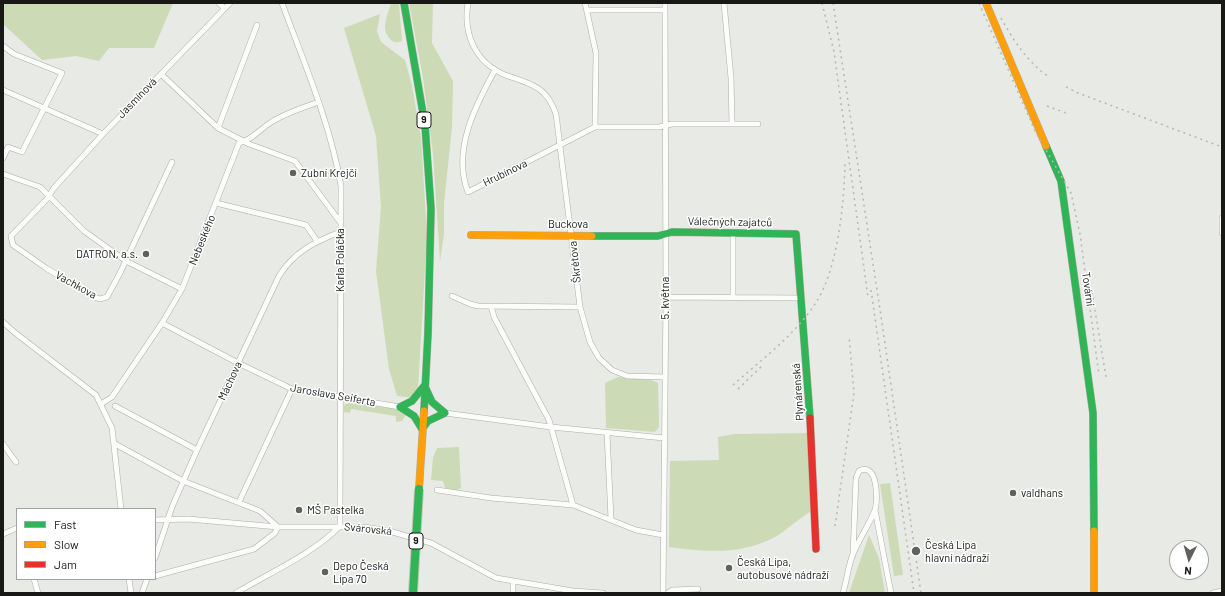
<!DOCTYPE html>
<html>
<head>
<meta charset="utf-8">
<style>
  body { margin:0 }
  #map { position:relative; width:1225px; height:596px; overflow:hidden; background:#e8eae6; font-family:Barlow,sans-serif }
  canvas { display:block }
  .frame { position:absolute; inset:0; border:4px solid #181917; pointer-events:none }
  .legend { position:absolute; left:16px; top:508px; width:140px; height:72px; box-sizing:border-box; background:#fff; border:1px solid #a3a3a2; margin:0; padding:5px 7px; list-style:none; font-size:12px; color:#181917 }
  .legend li { display:flex; align-items:center; gap:8px; height:20px }
  .legend b { width:20px; border:1px solid #a3a3a2 }
  .north { position:absolute; left:1169px; top:540px; width:40px; height:40px; box-sizing:border-box; background:#fff; border:1px solid #a3a3a2; border-radius:50%; rotate:185deg; font-size:11px; font-weight:700; line-height:16px; text-align:center; color:#181917 }
  .north::after { content:''; display:block; margin:auto; width:14px; height:18px; background:#61625f; clip-path:polygon(50% 0,100% 100%,50% 72%,0 100%) }
</style>
</head>
<body>
<div id="map">
<canvas width="1225" height="596"></canvas>
<div class="frame"></div>
<ul class="legend">
<li><b style="height:5px;background:#30b455"></b>Fast</li>
<li><b style="height:5px;background:#ff9f0a"></b>Slow</li>
<li><b style="height:5px;background:#e5322d"></b>Jam</li>
</ul>
<div class="north">N</div>
</div>
<script>
const g = document.querySelector('canvas').getContext('2d');
g.lineJoin = 'round';
function fill(path, color) { g.fillStyle = color; g.fill(path, 'evenodd'); }
function stroke(path, color, width, dash) { g.strokeStyle = color; g.lineWidth = width; g.lineCap = dash ? 'butt' : 'round'; g.setLineDash(dash || []); g.stroke(path); }
function drawText(font, color, halo, rows, align = 'center') {
  g.font = font + ' Barlow,sans-serif'; g.lineWidth = 3; g.setLineDash([]); g.textBaseline = 'middle'; g.strokeStyle = halo; g.fillStyle = color; for (const [text, x, y, turn = 0] of rows) {
    g.save(); g.translate(x, y); g.rotate((+turn || 0) * Math.PI / 180); g.textAlign = isNaN(turn) ? turn : align; if (halo) g.strokeText(text, 0, 0); g.fillText(text, 0, 0); g.restore();
  }
}
const green = new Path2D(`
  M 3,3 L 173,3 L 154,48 L 109,48 L 99,61 L 76,56 L 42,60 L 3,24 Z
  M 391,3 L 399,3 L 402,41 C 397,43 394,43 390,39 C 380,28 388,15 391,3 Z
  M 409,3 L 433,3 L 432,43 L 453,81 L 452,127 L 444,203 L 444,234 L 440,261 L 433,154 L 423,78 Z
  M 380,14 L 377,31 L 381,42 L 405,60 L 412,86 L 421,138 L 427,235 L 418,388 L 416,398 L 397,396 L 389,369 L 376,271 L 381,207 L 376,136 L 344,28 Z
  M 618,377 L 651,380 L 658,383 L 659,427 L 655,432 L 606,428 L 605,383 Z
  M 351,402 L 395,409 L 407,413 L 402,421 L 396,422 L 396,416 L 351,409 L 350,413 L 344,412 L 344,405 Z
  M 810,433 L 810,512 C 798,519 787,530 775,537 C 742,555 705,552 669,547 L 670,461 L 719,460 L 718,437 L 734,434 Z
  M 459,447 L 461,488 L 457,490 L 445,488 L 443,481 L 431,480 L 433,458 L 437,448 Z
  M 890,483 L 903,575 L 894,576 L 880,484 Z
  M 869,535 L 879,558 L 885,593 L 849,593 Z`);
const street = new Path2D(`
  M 219,3 L 224,8
  M 282,3 C 304,63 330,122 341,186 L 340,526
  M 468,3 C 463,34 475,62 505,75 C 517,79 529,82 539,89 C 548,95 552,104 556,114 L 580,307 L 590,342 L 599,358 L 612,370 L 627,376 L 664,377
  M 585,3 L 596,53 L 595,127
  M 724,3 L 731,78 L 732,124
  M 587,10 L 665,10
  M 3,46 L 14,54 L 62,73 L 22,152 L 8,147 L 3,158
  M 495,70 C 475,106 452,151 468,192 L 595,127 L 659,127 L 672,124 L 758,124
  M 161,74 L 218,128 L 249,144 L 295,161 L 340,222
  M 3,90 L 103,134
  M 218,128 L 257,25
  M 172,162 L 120,273 L 107,297 L 100,299 L 94,297 L 46,268 L 13,245 L 11,236 L 49,197 L 53,189 L 103,134 L 230,3
  M 3,174 L 40,187 L 84,231 L 126,261 L 182,289
  M 216,203 L 306,225 L 317,241
  M 1222,218 L 1222,233
  M 733,233 L 733,297
  M 452,296 L 470,304 L 478,306 L 580,307
  M 666,297 L 802,298
  M 491,306 L 494,317 L 549,420 L 573,505
  M 3,322 L 14,332 L 96,395 L 112,428 L 121,509
  M 162,323 L 238,363 L 292,389 L 400,407
  M 101,404 L 112,397 L 162,323 L 182,289 L 239,143 C 252,140 259,130 270,123 C 285,113 302,108 319,102
  M 115,406 L 197,450
  M 445,413 L 551,427 L 664,438
  M 607,433 L 611,519
  M 3,444 L 16,462
  M 115,444 L 183,481 L 260,511 L 278,527
  M 437,490 L 491,498 L 573,505 L 636,530 L 663,535
  M 239,502 L 292,389
  M 875,510 L 891,593
  M 155,520 L 188,519 L 278,527 L 365,527 L 389,531 L 431,543 L 496,578 L 573,591 L 603,593
  M 3,534 L 17,528
  M 155,558 L 172,507 L 197,450 L 279,276 C 294,252 314,242 340,232
  M 155,576 L 254,549 L 275,533 L 278,527
  M 34,579 L 38,593
  M 129,579 L 131,593
  M 513,582 L 513,593
  M 142,593 L 147,579
  M 236,593 C 269,573 313,554 340,526
  M 663,593 L 666,297 L 665,3
  M 668,593 L 672,590 L 698,589
  M 843,593 C 847,580 848,566 853,554 C 859,539 869,525 875,510 C 878,500 878,461 859,471 L 856,478 L 853,555
  M 1213,593 L 1222,591`);
const fast = new Path2D(`
  M 404,3 L 425,125 L 431,209 L 428,333 L 424,411
  M 1046,146 L 1061,181 L 1093,413 L 1094,531
  M 592,236 L 658,236 L 672,232 L 796,234 L 810,418
  M 400,407 L 412,401 L 425,385
  M 400,407 L 414,416 L 422,429
  M 422,429 L 428,421 L 445,413 L 432,402 L 426,389`);
const slow = new Path2D(`
  M 986,3 L 1046,146
  M 471,235 L 592,236
  M 419,489 L 424,411
  M 1094,531 L 1094,593`);
const jam = new Path2D(`
  M 810,418 L 816,549`);
const rail = new Path2D(`
  M 822,3 L 834,52 L 868,297
  M 833,3 L 881,316 L 921,593
  M 979,3 L 1035,131 L 1071,193 L 1080,234 L 1099,375
  M 1001,18 C 1014,41 1027,62 1049,77
  M 1066,87 L 1078,93 L 1222,147
  M 1047,106 L 1066,113
  M 871,290 L 914,593
  M 1092,292 L 1106,377
  M 733,385 C 761,360 794,336 815,304 C 838,270 844,204 845,163
  M 738,389 L 763,365
  M 835,526 L 854,393 L 849,336`);
const fastBridge = new Path2D(`
  M 413,593 L 419,489`);
const markers = [
  [293,173,4,"#61625f"],
  [146,254,4,"#61625f"],
  [1013,493,4,"#61625f"],
  [299,510,4,"#61625f"],
  [916,551,5,"#61625f"],
  [729,568,4,"#61625f"],
  [325,572,4,"#61625f"]
];
const shields = [
  [424,120,14],
  [416,541,14]
];
const shieldNames = [
  ["9",424,120],
  ["9",416,541]
];
const streetNames = [
  ["Jasmínová",137,98,-46],
  ["Hrubínova",505,173,-26],
  ["Válečných zajatců",730,222,1],
  ["Buckova",568,224],
  ["Nebeského",202,240,-68],
  ["Karla Poláčka",340,260,-90],
  ["Škrétova",575,262,-96],
  ["Vachkova",76,285,29],
  ["Tovární",1088,289,82],
  ["5. května",665,298,-90],
  ["Máchova",230,381,-65],
  ["Plynárenská",798,392,-94],
  ["Jaroslava Seiferta",333,395,10],
  ["Svárovská",368,529,6]
];
const poiNames = [
  ["Zubní Krejčí",301,173],
  ["DATRON, a.s.",138,254,"right"],
  ["valdhans",1021,493],
  ["MŠ Pastelka",307,510],
  ["Česká Lípa",925,545],
  ["hlavní nádraží",925,558],
  ["Česká Lípa,",737,562],
  ["autobusové nádraží",737,575],
  ["Depo Česká",333,566],
  ["Lípa 70",333,579]
];
fill(green, '#ccdab6');
stroke(street, '#acadaa', 6);
stroke(fast, '#acadaa', 8);
stroke(slow, '#acadaa', 8);
stroke(jam, '#acadaa', 8);
stroke(street, '#fcfcfb', 5);
stroke(fast, '#30b455', 7);
stroke(slow, '#ff9f0a', 7);
stroke(jam, '#e5322d', 7);
stroke(rail, '#b6b6b6', 1.5, [2, 4]);
stroke(fastBridge, '#c4c5c3', 10, []);
stroke(fastBridge, '#30b455', 8);
for (const [x, y, r, color] of markers) { const dot = new Path2D(); dot.arc(x, y, r, 0, 2 * Math.PI); g.fillStyle = color; g.fill(dot); stroke(dot, '#fff', 1.5); }
for (const [x, y, w] of shields) { const box = new Path2D(); box.roundRect(x - w / 2, y - 8, w, 16, 3); g.fillStyle = '#fff'; g.fill(box); stroke(box, '#181917', 1); }
drawText('bold 10px', '#181917', null, shieldNames);
drawText('11px', '#181917', '#fff', streetNames);
drawText('11px', '#181917', '#fff', poiNames, 'left');
</script>
</body>
</html>
